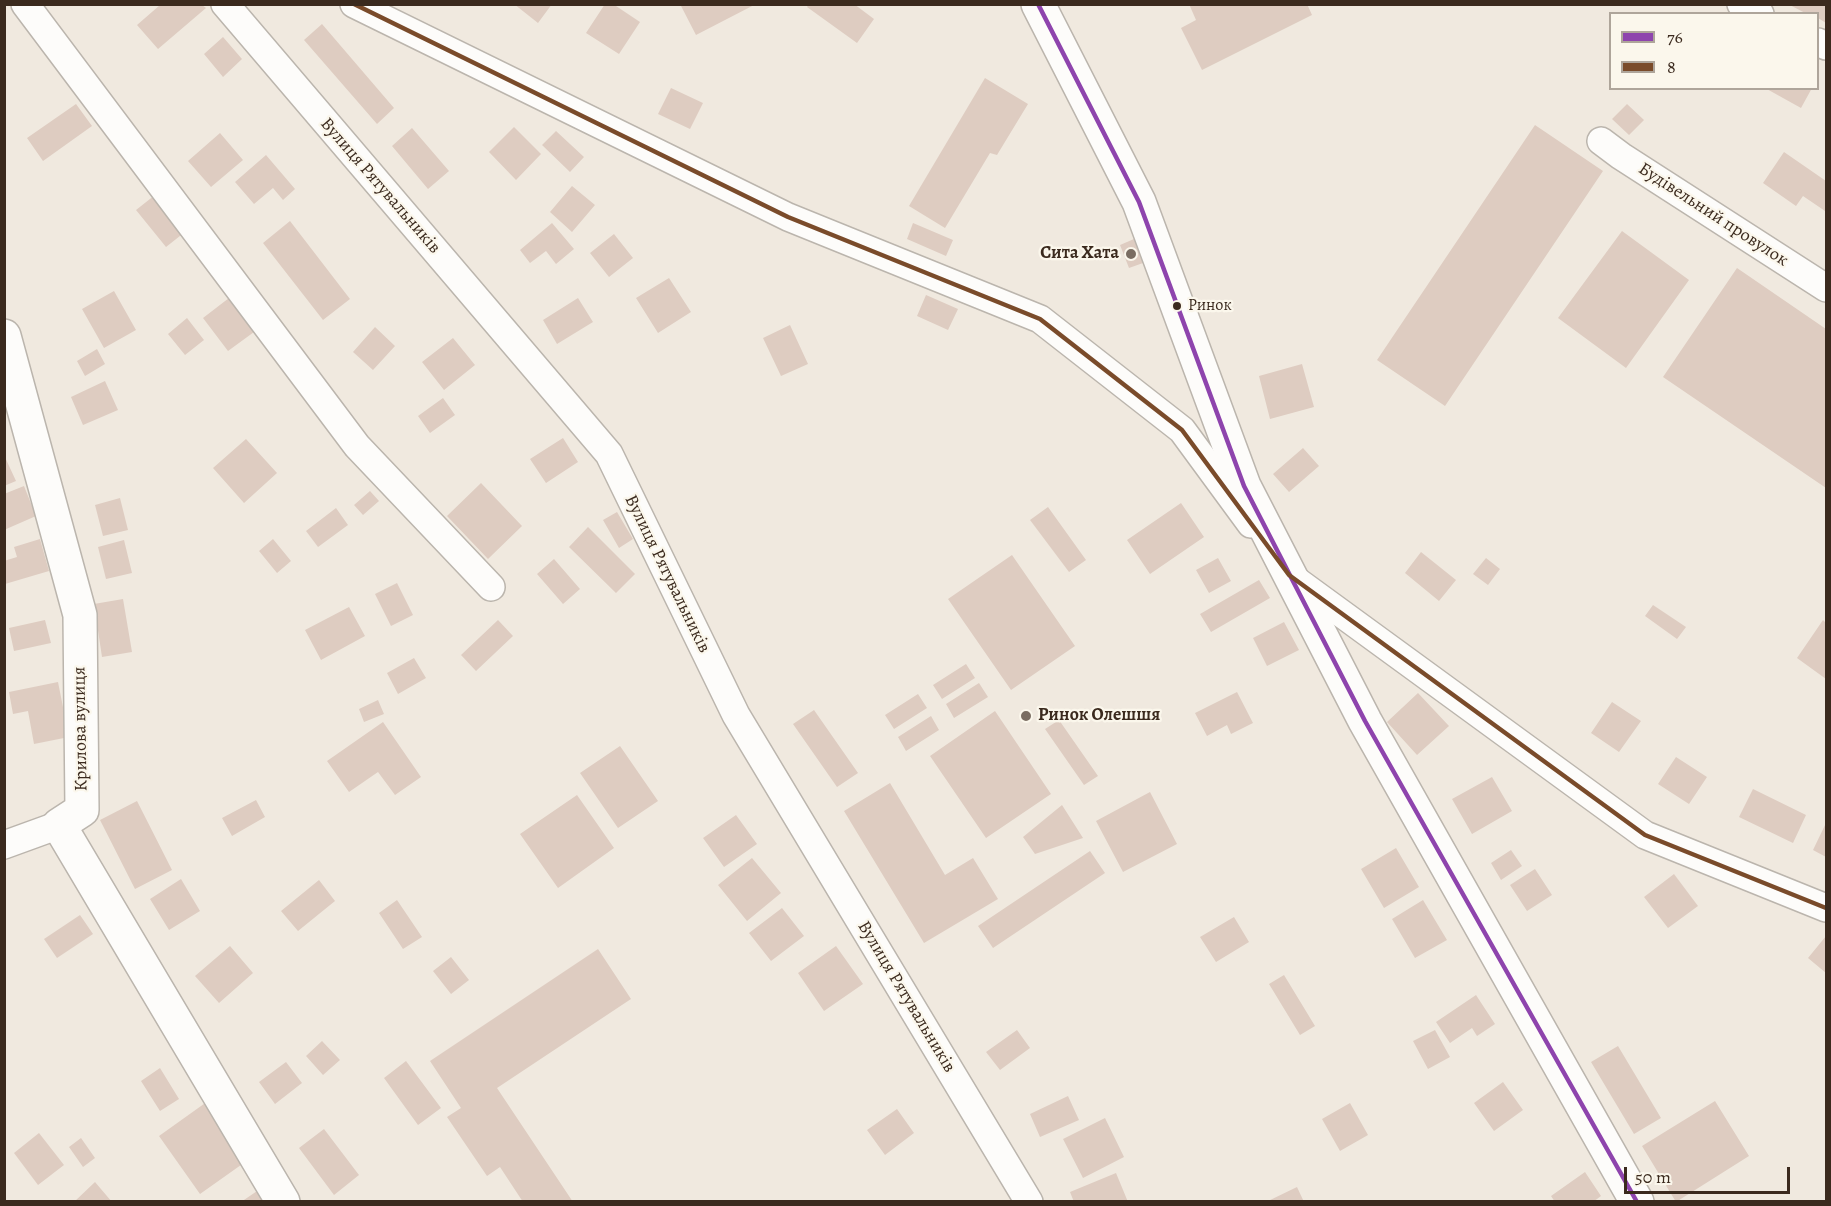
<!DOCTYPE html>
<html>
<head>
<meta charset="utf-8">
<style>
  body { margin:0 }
  #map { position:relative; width:1831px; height:1206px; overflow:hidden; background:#f0e9df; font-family:Alegreya,serif }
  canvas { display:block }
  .frame { position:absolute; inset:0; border:6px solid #3b2a1e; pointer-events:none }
  .legend { position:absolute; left:1609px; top:12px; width:210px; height:78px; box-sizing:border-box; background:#fbf7ec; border:2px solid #aea59a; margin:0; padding:8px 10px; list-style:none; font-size:18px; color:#3b2a1e }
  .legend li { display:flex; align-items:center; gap:12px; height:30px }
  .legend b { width:30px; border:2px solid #aea59a }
  .scale { position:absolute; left:1624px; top:1167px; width:166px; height:27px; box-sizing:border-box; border:3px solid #3b2a1e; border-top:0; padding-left:8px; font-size:18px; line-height:21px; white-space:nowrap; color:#3b2a1e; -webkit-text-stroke:4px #fbf7ec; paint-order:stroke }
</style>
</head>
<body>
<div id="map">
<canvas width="1831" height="1206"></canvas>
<div class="frame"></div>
<ul class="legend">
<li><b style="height:8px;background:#8e44ad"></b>76</li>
<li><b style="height:8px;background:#7a4b2a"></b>8</li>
</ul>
<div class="scale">50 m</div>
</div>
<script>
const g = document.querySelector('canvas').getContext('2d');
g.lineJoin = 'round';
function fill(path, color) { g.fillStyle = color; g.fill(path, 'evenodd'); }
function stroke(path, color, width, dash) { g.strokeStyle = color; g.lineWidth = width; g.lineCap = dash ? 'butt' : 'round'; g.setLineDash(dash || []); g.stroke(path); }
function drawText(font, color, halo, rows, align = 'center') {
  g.font = font + ' Alegreya,serif'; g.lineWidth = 4.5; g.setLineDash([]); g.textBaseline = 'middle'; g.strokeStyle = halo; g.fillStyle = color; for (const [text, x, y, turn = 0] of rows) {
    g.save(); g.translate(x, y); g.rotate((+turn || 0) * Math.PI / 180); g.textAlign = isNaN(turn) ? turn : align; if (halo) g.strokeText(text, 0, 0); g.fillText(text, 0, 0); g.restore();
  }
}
const building = new Path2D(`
  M 514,4 L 552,4 L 538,23 Z
  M 605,4 L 613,4 L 640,22 L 619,54 L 586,33 Z
  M 680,4 L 756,4 L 696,35 Z
  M 809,4 L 854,4 L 874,19 L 857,43 L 807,7 Z
  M 1189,4 L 1307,4 L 1312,15 L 1202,70 L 1181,28 L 1196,20 Z
  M 1788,4 L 1826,4 L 1826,23 L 1818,18 L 1818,14 L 1807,14 Z
  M 160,5 L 202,5 L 206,8 L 158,49 L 137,25 Z
  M 322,24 L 394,108 L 377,124 L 304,40 Z
  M 223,37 L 242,59 L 223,77 L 204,54 Z
  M 985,78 L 1028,104 L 997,155 L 990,153 L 945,228 L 909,206 Z
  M 671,88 L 703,103 L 690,129 L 658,114 Z
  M 1765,88 L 1812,88 L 1801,108 Z
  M 76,104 L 92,126 L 43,161 L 27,138 Z
  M 1627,104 L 1644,120 L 1629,135 L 1612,119 Z
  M 1535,125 L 1603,171 L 1445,406 L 1377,360 Z
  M 514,127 L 541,154 L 516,180 L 489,152 Z
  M 412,128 L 449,171 L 428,189 L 392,146 Z
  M 556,131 L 584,157 L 570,172 L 542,145 Z
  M 220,133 L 243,160 L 211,187 L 188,161 Z
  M 1784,152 L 1826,181 L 1825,211 L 1803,196 L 1796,206 L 1763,183 Z
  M 266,155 L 295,189 L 283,200 L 273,188 L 254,204 L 235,182 Z
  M 572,186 L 595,205 L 572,232 L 550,212 Z
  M 155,195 L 185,232 L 166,247 L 136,210 Z
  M 290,221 L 350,299 L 323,320 L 263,243 Z
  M 552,223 L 574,249 L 556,264 L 546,251 L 530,263 L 520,250 Z
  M 913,223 L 953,240 L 946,256 L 907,239 Z
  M 1622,231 L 1689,280 L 1626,368 L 1558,318 Z
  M 614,234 L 633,258 L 609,277 L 590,253 Z
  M 1134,239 L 1143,263 L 1129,268 L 1120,245 Z
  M 1737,268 L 1826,329 L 1826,488 L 1663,377 Z
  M 669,278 L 691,312 L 658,333 L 636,298 Z
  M 114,291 L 136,330 L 104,348 L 82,309 Z
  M 926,295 L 958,309 L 948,330 L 917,316 Z
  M 229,298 L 254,332 L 228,351 L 203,318 Z
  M 578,298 L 593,322 L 557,344 L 543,320 Z
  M 187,318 L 204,340 L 185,355 L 168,334 Z
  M 790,325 L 808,364 L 781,376 L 763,338 Z
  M 375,327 L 395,346 L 373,370 L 353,352 Z
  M 453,338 L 475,365 L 444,390 L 422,362 Z
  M 97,349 L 105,364 L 85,376 L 77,361 Z
  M 1302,364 L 1314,407 L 1270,419 L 1259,376 Z
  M 105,381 L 118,410 L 83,425 L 71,397 Z
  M 443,398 L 455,415 L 430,433 L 418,416 Z
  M 563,438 L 578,462 L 546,483 L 530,459 Z
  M 246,439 L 277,473 L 244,503 L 213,468 Z
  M 1303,448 L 1319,466 L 1289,492 L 1273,474 Z
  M 4,455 L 16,481 L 4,486 Z
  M 481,483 L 522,526 L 488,559 L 447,516 Z
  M 24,486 L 36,516 L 4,530 L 4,494 Z
  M 370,491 L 379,501 L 363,515 L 354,505 Z
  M 120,498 L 128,530 L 103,536 L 95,505 Z
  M 1181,503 L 1204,537 L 1150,574 L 1127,540 Z
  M 1048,507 L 1086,560 L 1069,572 L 1030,520 Z
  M 336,508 L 348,525 L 318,547 L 306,531 Z
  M 617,512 L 633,539 L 619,548 L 603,520 Z
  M 588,527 L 635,574 L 616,593 L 569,547 Z
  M 40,539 L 49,571 L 5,584 L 4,561 L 17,557 L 14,547 Z
  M 273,539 L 291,561 L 277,573 L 259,551 Z
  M 124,540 L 132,573 L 106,579 L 98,547 Z
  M 1421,552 L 1456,580 L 1439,601 L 1405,573 Z
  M 1012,555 L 1075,646 L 1011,690 L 948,599 Z
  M 1218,558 L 1231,581 L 1209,593 L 1196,570 Z
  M 1486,558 L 1500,569 L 1488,585 L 1473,574 Z
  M 554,559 L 580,589 L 563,604 L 537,574 Z
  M 1259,580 L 1270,598 L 1211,632 L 1200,614 Z
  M 397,583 L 413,615 L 391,626 L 375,594 Z
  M 123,599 L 132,652 L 102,657 L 94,604 Z
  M 1653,605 L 1686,627 L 1677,639 L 1645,616 Z
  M 349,607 L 365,636 L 321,660 L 305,630 Z
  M 45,620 L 51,643 L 14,651 L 9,628 Z
  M 498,620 L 513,636 L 476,671 L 461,655 Z
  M 1823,620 L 1826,623 L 1826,679 L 1797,658 Z
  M 1284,622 L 1299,650 L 1267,666 L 1253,638 Z
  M 414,658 L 426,678 L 398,694 L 387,673 Z
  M 966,664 L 975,678 L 942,699 L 933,685 Z
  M 58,682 L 69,737 L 34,744 L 28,711 L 13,714 L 9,692 Z
  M 979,683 L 988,697 L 954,718 L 946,704 Z
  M 1237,692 L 1253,723 L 1231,734 L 1227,725 L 1207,736 L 1195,713 Z
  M 1418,693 L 1449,726 L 1417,755 L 1387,722 Z
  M 918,694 L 927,708 L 894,729 L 885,715 Z
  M 378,700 L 384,714 L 364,722 L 359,709 Z
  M 1612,702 L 1641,721 L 1619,752 L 1591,733 Z
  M 814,710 L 858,773 L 837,787 L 793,724 Z
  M 995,711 L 1051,794 L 986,838 L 930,756 Z
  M 931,716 L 939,730 L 906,751 L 898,737 Z
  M 1059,720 L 1098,776 L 1084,785 L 1045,729 Z
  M 383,722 L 421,777 L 395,795 L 378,772 L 349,792 L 327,761 Z
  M 620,746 L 658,801 L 618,828 L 580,773 Z
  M 1676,757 L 1707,777 L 1689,804 L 1658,784 Z
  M 1492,777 L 1512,811 L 1472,834 L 1452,799 Z
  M 890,783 L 945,875 L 973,858 L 998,899 L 924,943 L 844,811 Z
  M 1753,789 L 1806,815 L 1793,843 L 1739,817 Z
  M 1150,792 L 1177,844 L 1123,872 L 1096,821 Z
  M 577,795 L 614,848 L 558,888 L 520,834 Z
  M 256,800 L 265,817 L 232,836 L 222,818 Z
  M 137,801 L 172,870 L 135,889 L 100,820 Z
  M 1062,805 L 1083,838 L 1035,854 L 1023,837 Z
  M 736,815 L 757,844 L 724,867 L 703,838 Z
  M 1826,823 L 1826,857 L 1813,850 Z
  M 1396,848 L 1419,887 L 1384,908 L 1361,869 Z
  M 1511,850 L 1522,866 L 1501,880 L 1491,863 Z
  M 1090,851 L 1105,873 L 993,948 L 978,926 Z
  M 752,858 L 781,893 L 747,921 L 718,885 Z
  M 1535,869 L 1552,895 L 1527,911 L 1510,885 Z
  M 1674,874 L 1698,906 L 1668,928 L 1644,897 Z
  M 181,879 L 200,911 L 169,930 L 150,899 Z
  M 319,880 L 335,901 L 298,931 L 281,911 Z
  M 397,900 L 422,937 L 403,949 L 379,913 Z
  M 1423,900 L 1447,940 L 1415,958 L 1392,919 Z
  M 782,908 L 804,936 L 771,961 L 749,933 Z
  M 80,915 L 93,934 L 57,958 L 44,939 Z
  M 1234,917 L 1249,942 L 1216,962 L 1200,937 Z
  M 1826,936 L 1826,973 L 1808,958 Z
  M 230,946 L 253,973 L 219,1003 L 195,976 Z
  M 836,946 L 863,984 L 824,1011 L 798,973 Z
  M 598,949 L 631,999 L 497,1088 L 573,1202 L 523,1202 L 500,1167 L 487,1176 L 447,1117 L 461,1108 L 430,1061 Z
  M 451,957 L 469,980 L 451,994 L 433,971 Z
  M 1284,975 L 1315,1026 L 1300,1035 L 1269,984 Z
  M 1476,995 L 1495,1024 L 1477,1036 L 1472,1028 L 1450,1043 L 1436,1022 Z
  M 1017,1030 L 1030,1048 L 1000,1070 L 986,1052 Z
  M 1435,1030 L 1450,1057 L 1428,1069 L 1413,1041 Z
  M 322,1041 L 340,1060 L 323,1075 L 306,1056 Z
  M 1618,1046 L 1661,1118 L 1634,1134 L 1591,1062 Z
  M 406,1061 L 441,1108 L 418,1125 L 384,1078 Z
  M 286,1062 L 302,1083 L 275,1104 L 259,1082 Z
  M 160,1068 L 179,1099 L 160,1111 L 141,1081 Z
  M 1503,1082 L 1523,1110 L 1494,1131 L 1474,1103 Z
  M 1068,1096 L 1079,1120 L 1040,1137 L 1030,1114 Z
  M 208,1101 L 248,1160 L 200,1194 L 159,1136 Z
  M 1715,1101 L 1749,1156 L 1676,1202 L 1642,1146 Z
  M 1350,1103 L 1368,1135 L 1340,1151 L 1322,1119 Z
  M 897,1109 L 914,1133 L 885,1155 L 867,1130 Z
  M 1105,1118 L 1124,1157 L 1083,1178 L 1063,1139 Z
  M 324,1129 L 359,1175 L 334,1195 L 299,1148 Z
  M 39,1133 L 64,1165 L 38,1185 L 14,1153 Z
  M 81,1138 L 95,1158 L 83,1167 L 69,1147 Z
  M 1585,1172 L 1601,1196 L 1593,1202 L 1555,1202 L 1551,1196 Z
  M 1116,1173 L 1128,1202 L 1074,1202 L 1070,1192 Z
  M 95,1182 L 112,1202 L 74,1202 Z
  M 1297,1187 L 1304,1202 L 1266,1202 Z
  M 260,1189 L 268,1202 L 241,1202 Z`);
const minor = new Path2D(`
  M 25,4 L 357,446 L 491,587
  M 225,4 L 609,454 L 736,715 L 1029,1202
  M 354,4 L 788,217 L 1040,319 L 1182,430 L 1251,524
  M 1741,4 L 1760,14
  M 1818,42 L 1826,46
  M 1601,141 L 1621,156 L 1826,288
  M 1290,576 L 1645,835 L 1826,908
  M 4,845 L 59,825`);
const tertiary = new Path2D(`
  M 1038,4 L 1139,202 L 1244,486 L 1365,721 L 1637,1202
  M 4,336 L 80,615 L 82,810 L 59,825 L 283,1202`);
const bus1 = new Path2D(`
  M 1038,4 L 1139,202 L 1244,486 L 1365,721 L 1637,1202`);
const bus2 = new Path2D(`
  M 354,4 L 788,217 L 1040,319 L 1182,430 L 1289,575 L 1645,835 L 1826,908`);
const markers = [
  [1131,254,6,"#7a6d62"],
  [1177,306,5,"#3b2a1e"],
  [1026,716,6,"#7a6d62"]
];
const busNames = [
  ["Ринок",1188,306]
];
const streetNames = [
  ["Вулиця Рятувальників",380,186,49],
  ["Будівельний провулок",1713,215,33],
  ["Вулиця Рятувальників",667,574,64],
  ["Крилова вулиця",81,729,-91],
  ["Вулиця Рятувальників",906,997,59]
];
const poiNames = [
  ["Сита Хата",1119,254],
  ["Ринок Олешшя",1038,716,"left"]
];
fill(building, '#deccc1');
stroke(minor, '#bbb5ad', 30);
stroke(tertiary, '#bbb5ad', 36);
stroke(minor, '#fdfcfa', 27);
stroke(tertiary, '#fdfcfa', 33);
stroke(bus1, '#8e44ad', 4.5);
stroke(bus2, '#7a4b2a', 4.5);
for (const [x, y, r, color] of markers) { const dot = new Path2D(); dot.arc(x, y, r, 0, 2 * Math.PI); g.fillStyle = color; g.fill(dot); stroke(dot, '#fbf7ec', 2); }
drawText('16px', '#3b2a1e', '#fbf7ec', busNames, 'left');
drawText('18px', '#3b2a1e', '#fbf7ec', streetNames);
drawText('bold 18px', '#3b2a1e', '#fbf7ec', poiNames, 'right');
</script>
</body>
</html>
